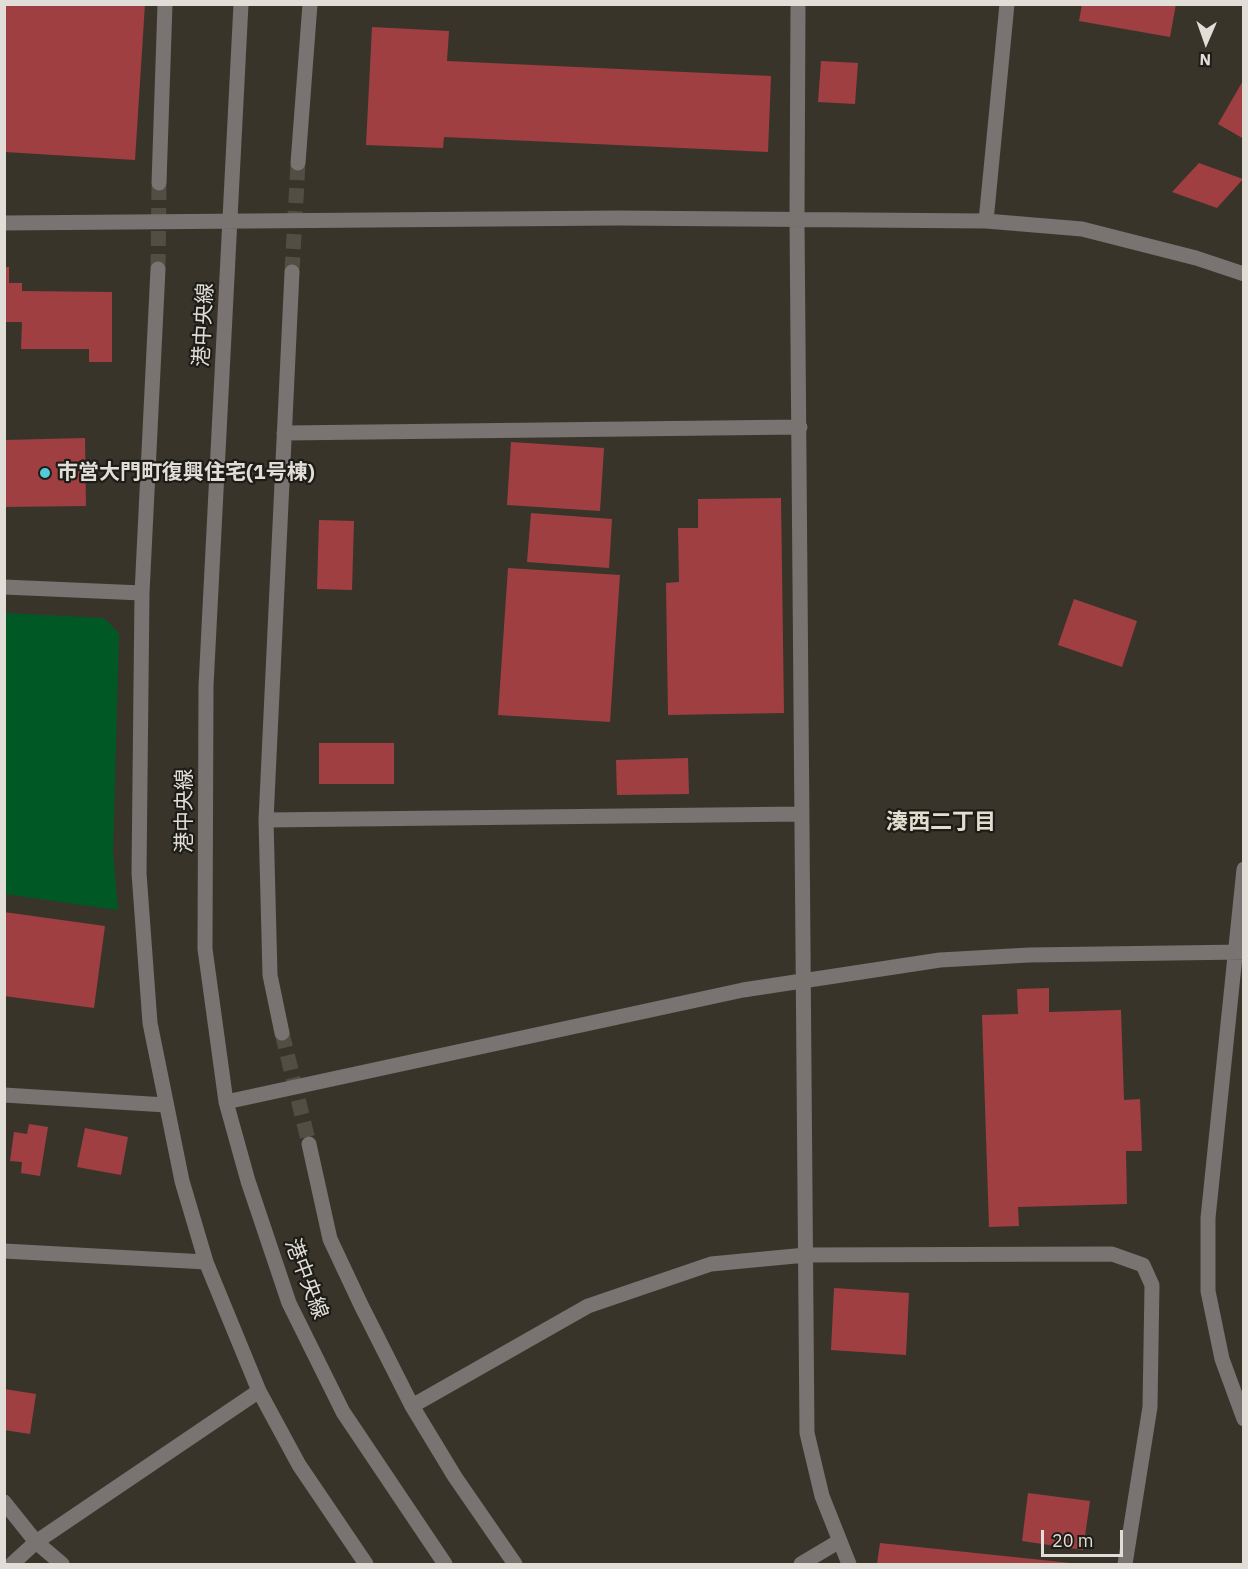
<!DOCTYPE html>
<html>
<head>
<meta charset="utf-8">
<style>
  body { margin:0 }
  #map { position:relative; width:1248px; height:1569px; overflow:hidden; background:#39342a; font-family:"IBM Plex Sans",sans-serif }
  canvas { display:block }
  .frame { position:absolute; inset:0; border:6px solid #e1ded7; pointer-events:none }
  .north { position:absolute; left:1176px; top:12px; width:60px; height:60px; -webkit-text-stroke:4px #1e1c17; paint-order:stroke; rotate:182deg; font-size:16px; font-weight:700; line-height:24px; text-align:center; color:#e1ded7 }
  .north::after { content:''; display:block; margin:auto; width:21px; height:27px; background:#e1ded7; clip-path:polygon(50% 0,100% 100%,50% 72%,0 100%) }
  .scale { position:absolute; left:1041px; top:1530px; width:82px; height:27px; box-sizing:border-box; border:3px solid #e1ded7; border-top:0; padding-left:8px; font-size:18px; line-height:21px; white-space:nowrap; color:#e1ded7; -webkit-text-stroke:4px #1e1c17; paint-order:stroke }
</style>
</head>
<body>
<div id="map">
<canvas width="1248" height="1569"></canvas>
<div class="frame"></div>
<div class="north">N</div>
<div class="scale">20 m</div>
</div>
<script>
const g = document.querySelector('canvas').getContext('2d');
g.lineJoin = 'round';
function fill(path, color) { g.fillStyle = color; g.fill(path, 'evenodd'); }
function stroke(path, color, width, dash) { g.strokeStyle = color; g.lineWidth = width; g.lineCap = dash ? 'butt' : 'round'; g.setLineDash(dash || []); g.stroke(path); }
function drawText(font, color, halo, rows, align = 'center') {
  g.font = font + ' "IBM Plex Sans","Noto Sans JP",sans-serif'; g.lineWidth = 4.5; g.setLineDash([]); g.textBaseline = 'middle'; g.strokeStyle = halo; g.fillStyle = color; for (const [text, x, y, turn = 0] of rows) {
    g.save(); g.translate(x, y); g.rotate((+turn || 0) * Math.PI / 180); g.textAlign = isNaN(turn) ? turn : align; if (halo) g.strokeText(text, 0, 0); g.fillText(text, 0, 0); g.restore();
  }
}
const green = new Path2D(`
  M 5,613 L 104,618 L 119,633 L 113,852 L 118,910 L 5,894 Z`);
const building = new Path2D(`
  M 5,4 L 145,4 L 135,160 L 5,152 Z
  M 1082,4 L 1176,4 L 1170,37 L 1079,21 Z
  M 372,27 L 449,31 L 447,61 L 771,76 L 768,152 L 444,137 L 443,148 L 366,145 Z
  M 821,61 L 858,63 L 855,104 L 818,102 Z
  M 1244,79 L 1244,139 L 1218,124 Z
  M 1199,163 L 1243,179 L 1217,208 L 1172,192 Z
  M 4,267 L 9,267 L 9,283 L 22,283 L 22,291 L 112,292 L 112,362 L 89,362 L 89,349 L 21,349 L 22,322 L 4,322 Z
  M 85,438 L 86,506 L 4,507 L 4,440 Z
  M 511,442 L 604,448 L 600,511 L 507,505 Z
  M 781,498 L 784,713 L 668,715 L 666,583 L 679,582 L 678,528 L 698,528 L 698,499 Z
  M 531,513 L 612,519 L 609,568 L 527,562 Z
  M 319,520 L 354,521 L 352,590 L 317,589 Z
  M 508,568 L 620,575 L 610,722 L 498,715 Z
  M 1074,599 L 1137,621 L 1122,667 L 1058,645 Z
  M 319,743 L 394,743 L 394,784 L 319,784 Z
  M 688,758 L 689,794 L 617,795 L 616,760 Z
  M 4,912 L 105,926 L 94,1008 L 4,996 Z
  M 1049,988 L 1049,1012 L 1121,1010 L 1124,1100 L 1140,1099 L 1142,1151 L 1126,1151 L 1127,1204 L 1018,1207 L 1019,1226 L 989,1227 L 982,1015 L 1018,1014 L 1017,989 Z
  M 29,1124 L 48,1127 L 40,1176 L 21,1173 L 22,1162 L 10,1161 L 14,1132 L 27,1134 Z
  M 85,1128 L 128,1137 L 121,1175 L 77,1167 Z
  M 834,1288 L 909,1293 L 906,1355 L 831,1350 Z
  M 4,1389 L 36,1394 L 30,1434 L 4,1430 Z
  M 1028,1493 L 1090,1501 L 1083,1550 L 1022,1541 Z
  M 880,1543 L 1071,1563 L 1071,1564 L 877,1564 Z`);
const minorTunnel = new Path2D(`
  M 158,269 L 159,183
  M 292,272 L 298,163
  M 282,1033 L 309,1144`);
const minor = new Path2D(`
  M 241,4 L 206,686 L 205,949 L 226,1102 L 248,1181 L 289,1303 L 343,1412 L 445,1564
  M 798,4 L 797,219 L 807,1433 L 822,1496 L 849,1564
  M 298,163 L 310,4
  M 159,183 L 165,4
  M 986,221 L 1007,4
  M 4,223 L 619,218 L 986,221 L 1082,229 L 1196,258 L 1244,274
  M 158,269 L 142,593 L 139,873 L 150,1023 L 182,1181 L 206,1262 L 259,1391 L 299,1465 L 366,1564
  M 284,433 L 800,427
  M 4,587 L 142,593
  M 266,820 L 802,814
  M 1244,869 L 1208,1218 L 1208,1291 L 1222,1359 L 1244,1419
  M 282,1033 L 270,975 L 266,820 L 292,272
  M 4,1095 L 166,1105
  M 226,1102 L 743,990 L 940,960 L 1029,955 L 1244,952
  M 309,1144 L 330,1239 L 361,1305 L 412,1406 L 455,1477 L 515,1564
  M 4,1251 L 206,1262
  M 412,1406 L 588,1306 L 711,1264 L 806,1255 L 1112,1254 L 1143,1265 L 1152,1285 L 1150,1407 L 1125,1564
  M 4,1502 L 36,1542 L 62,1564
  M 12,1564 L 36,1542 L 259,1391
  M 801,1564 L 838,1542`);
const markers = [
  [45,473,6,"#52cbd8"]
];
const streetNames = [
  ["港中央線",204,325,-87],
  ["港中央線",185,811,-90],
  ["港中央線",306,1279,69]
];
const poiNames = [
  ["市営大門町復興住宅(1号棟)",57,473]
];
const neighbourhoodNames = [
  ["湊西二丁目",941,823]
];
fill(green, '#005924');
fill(building, '#9f3f42');
stroke(minorTunnel, '#524e44', 15, [15, 8]);
stroke(minor, '#797371', 15);
for (const [x, y, r, color] of markers) { const dot = new Path2D(); dot.arc(x, y, r, 0, 2 * Math.PI); g.fillStyle = color; g.fill(dot); stroke(dot, '#1e1c17', 2); }
drawText('21px', '#e1ded7', '#1e1c17', streetNames);
drawText('bold 21px', '#e1ded7', '#1e1c17', poiNames, 'left');
drawText('bold 22px', '#e3ddd0', '#1e1c17', neighbourhoodNames);
</script>
</body>
</html>
